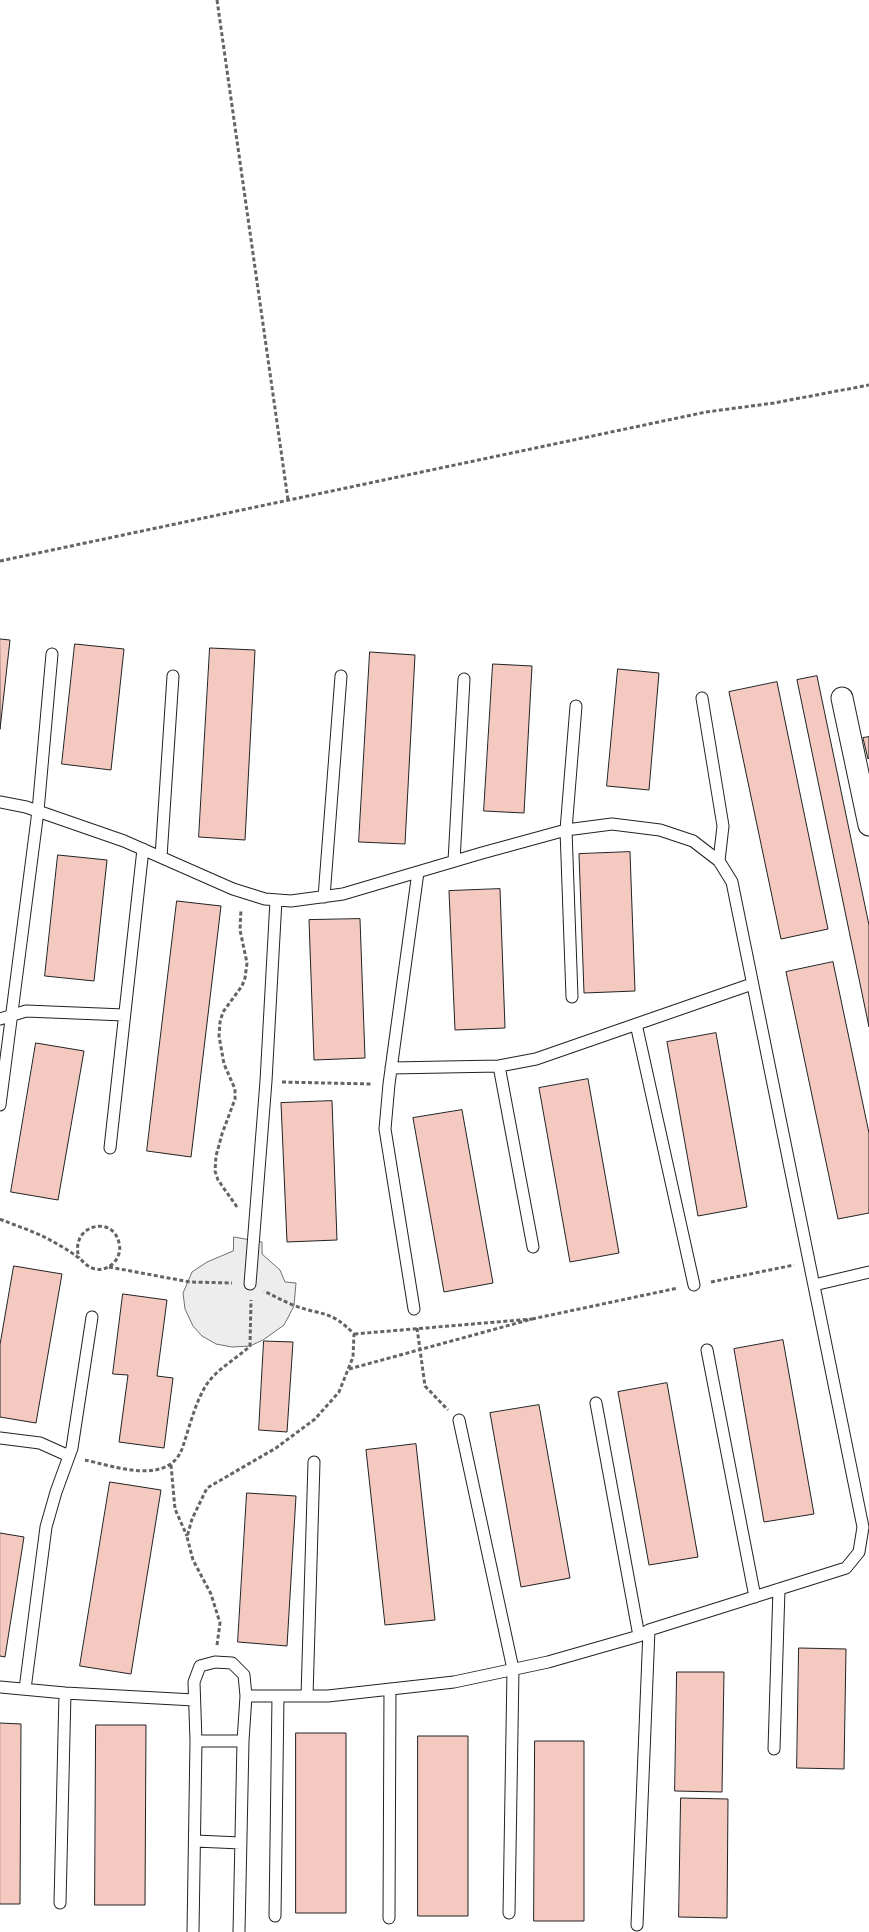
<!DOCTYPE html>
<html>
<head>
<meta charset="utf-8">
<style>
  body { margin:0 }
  canvas { display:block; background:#fff }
</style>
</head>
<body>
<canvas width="869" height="1932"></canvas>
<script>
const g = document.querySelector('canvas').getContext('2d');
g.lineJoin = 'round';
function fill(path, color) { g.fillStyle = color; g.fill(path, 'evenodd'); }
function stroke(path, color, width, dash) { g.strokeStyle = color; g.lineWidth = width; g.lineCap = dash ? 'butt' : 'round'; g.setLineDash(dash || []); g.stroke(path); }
const parking = new Path2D(`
  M 234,1237 L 262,1242 L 262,1254 L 280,1270 L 285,1282 L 296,1283 L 294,1306 L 284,1325 L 263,1340 L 250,1346 L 232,1347 L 216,1344 L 202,1336 L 193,1326 L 185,1309 L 183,1293 L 192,1272 L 207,1262 L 233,1251 Z`);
const building = new Path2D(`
  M 0,639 L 10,640 L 0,729 Z
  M 75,644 L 124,649 L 111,770 L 62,764 Z
  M 210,648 L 255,650 L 245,840 L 199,837 Z
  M 370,652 L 415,655 L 405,844 L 359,842 Z
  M 493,664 L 532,666 L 524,813 L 484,811 Z
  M 618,669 L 659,673 L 649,790 L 607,786 Z
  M 817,676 L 869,925 L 869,1027 L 797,680 Z
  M 777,682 L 828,929 L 781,939 L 729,692 Z
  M 869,737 L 869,758 L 868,759 L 863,738 Z
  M 630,852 L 635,991 L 584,993 L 579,854 Z
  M 58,855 L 107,860 L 94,981 L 45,976 Z
  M 500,889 L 505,1028 L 455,1030 L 449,891 Z
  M 177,901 L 221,906 L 191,1157 L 147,1151 Z
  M 360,919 L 365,1058 L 314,1060 L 309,920 Z
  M 833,962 L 869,1133 L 869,1213 L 838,1219 L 786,972 Z
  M 716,1033 L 747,1207 L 698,1216 L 667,1042 Z
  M 36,1043 L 84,1051 L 58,1200 L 11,1192 Z
  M 588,1079 L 619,1253 L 570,1262 L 539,1088 Z
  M 332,1101 L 337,1240 L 287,1242 L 281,1103 Z
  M 462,1110 L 493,1283 L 444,1292 L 413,1118 Z
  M 14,1266 L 62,1274 L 36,1423 L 0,1417 L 0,1345 Z
  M 123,1294 L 167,1300 L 157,1376 L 173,1378 L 164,1448 L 119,1442 L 128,1375 L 113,1374 Z
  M 783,1340 L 814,1514 L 764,1522 L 734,1349 Z
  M 264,1341 L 293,1342 L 287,1432 L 259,1430 Z
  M 667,1383 L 698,1557 L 649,1565 L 618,1392 Z
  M 539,1405 L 570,1578 L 521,1587 L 490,1413 Z
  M 416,1444 L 435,1620 L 385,1625 L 366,1450 Z
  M 110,1482 L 161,1490 L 131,1674 L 80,1666 Z
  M 247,1493 L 296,1496 L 287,1646 L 238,1642 Z
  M 0,1533 L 24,1537 L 5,1657 L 0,1656 Z
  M 799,1648 L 846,1649 L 844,1769 L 797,1768 Z
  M 677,1672 L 724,1672 L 722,1792 L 675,1791 Z
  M 0,1723 L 21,1724 L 20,1904 L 0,1904 Z
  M 96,1725 L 146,1725 L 145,1905 L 95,1905 Z
  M 296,1733 L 346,1733 L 346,1913 L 296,1913 Z
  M 418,1736 L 468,1736 L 468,1916 L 418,1916 Z
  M 535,1741 L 584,1741 L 584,1921 L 534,1921 Z
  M 681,1798 L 728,1799 L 727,1918 L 679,1917 Z`);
const path = new Path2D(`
  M 217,0 L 288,500
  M 0,561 L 706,412 L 774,403 L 869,385
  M 282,1082 L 371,1084
  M 237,1207 L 218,1180 L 215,1171 L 216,1156 L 222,1134 L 235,1099 L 235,1089 L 224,1064 L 219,1036 L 220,1022 L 223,1012 L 242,986 L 245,978 L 247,963 L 240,930 L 241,909
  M 0,1219 C 16,1226 34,1231 50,1240 C 59,1245 68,1250 76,1256 C 83,1260 86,1267 95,1269 C 109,1272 123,1258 119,1243 C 113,1214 69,1225 79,1258
  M 109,1267 L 190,1282 L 232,1283
  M 711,1282 L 794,1265
  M 532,1319 L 678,1288
  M 417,1328 L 425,1386 L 448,1410
  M 349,1369 L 532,1319 L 354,1334
  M 85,1460 C 113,1466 168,1486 182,1449 C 189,1429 194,1406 205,1387 C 215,1370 235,1360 250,1346 L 251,1300
  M 171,1465 L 175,1509 L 187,1536
  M 217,1645 L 220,1623 L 211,1594 L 193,1560 L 187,1537 L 192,1519 L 207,1488 L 276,1448 L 315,1419 L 339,1392 L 353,1357 L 354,1334 C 330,1309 321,1316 293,1305 C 283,1301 274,1296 264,1291`);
const service = new Path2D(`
  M 702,698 L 723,826 L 719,861
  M 0,802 L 26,807 L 124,841 L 233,889 L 265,899 L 291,901 L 343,894 L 482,853 L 566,830 L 612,824 L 660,830 L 693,841 L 719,861 L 732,882 L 863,1527 L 859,1552 L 846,1568 L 649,1630 L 639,1636 L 548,1662 L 454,1682 L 328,1696 L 246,1696
  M 161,857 L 173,676
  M 454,861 L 464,679
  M 324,897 L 341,676
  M 572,997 L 566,830 L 576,706
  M 0,1019 L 26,1011 L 124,1015
  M 636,1024 L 694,1285
  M 499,1066 L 533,1247
  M 391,1068 L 499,1066 L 536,1059 L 752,984
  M 0,1105 L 38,811 L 52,654
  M 110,1148 L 143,849
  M 250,1284 L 266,1081 L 276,900
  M 814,1285 L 869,1272
  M 414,1309 L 385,1129 L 389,1084 L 418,872
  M 707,1350 L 755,1597
  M 596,1403 L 639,1636
  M 459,1420 L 513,1669 L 509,1913
  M 0,1438 L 40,1443 L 69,1456
  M 0,1687 L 65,1693 L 194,1700
  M 25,1689 L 46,1527 L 56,1492 L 72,1448 L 92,1317
  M 307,1696 L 314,1462
  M 196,1741 L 243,1741
  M 774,1749 L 779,1589
  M 195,1841 L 241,1843
  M 60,1903 L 65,1693
  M 275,1916 L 278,1696
  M 389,1918 L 390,1689
  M 637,1925 L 649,1630
  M 193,1932 L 196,1741 L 194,1682 L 200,1666 L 215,1662 L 232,1663 L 244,1675 L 246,1696 L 243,1741 L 239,1932`);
const minor = new Path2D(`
  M 842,698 L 869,825`);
fill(parking, '#ededed');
stroke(parking, '#6f6f6f', 1);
fill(building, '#f3c9c0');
stroke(building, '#222', 1);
stroke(service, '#222', 13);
stroke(minor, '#222', 23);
stroke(path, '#646464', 3, [4, 2.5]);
stroke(service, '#fff', 11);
stroke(minor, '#fff', 21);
</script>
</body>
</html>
